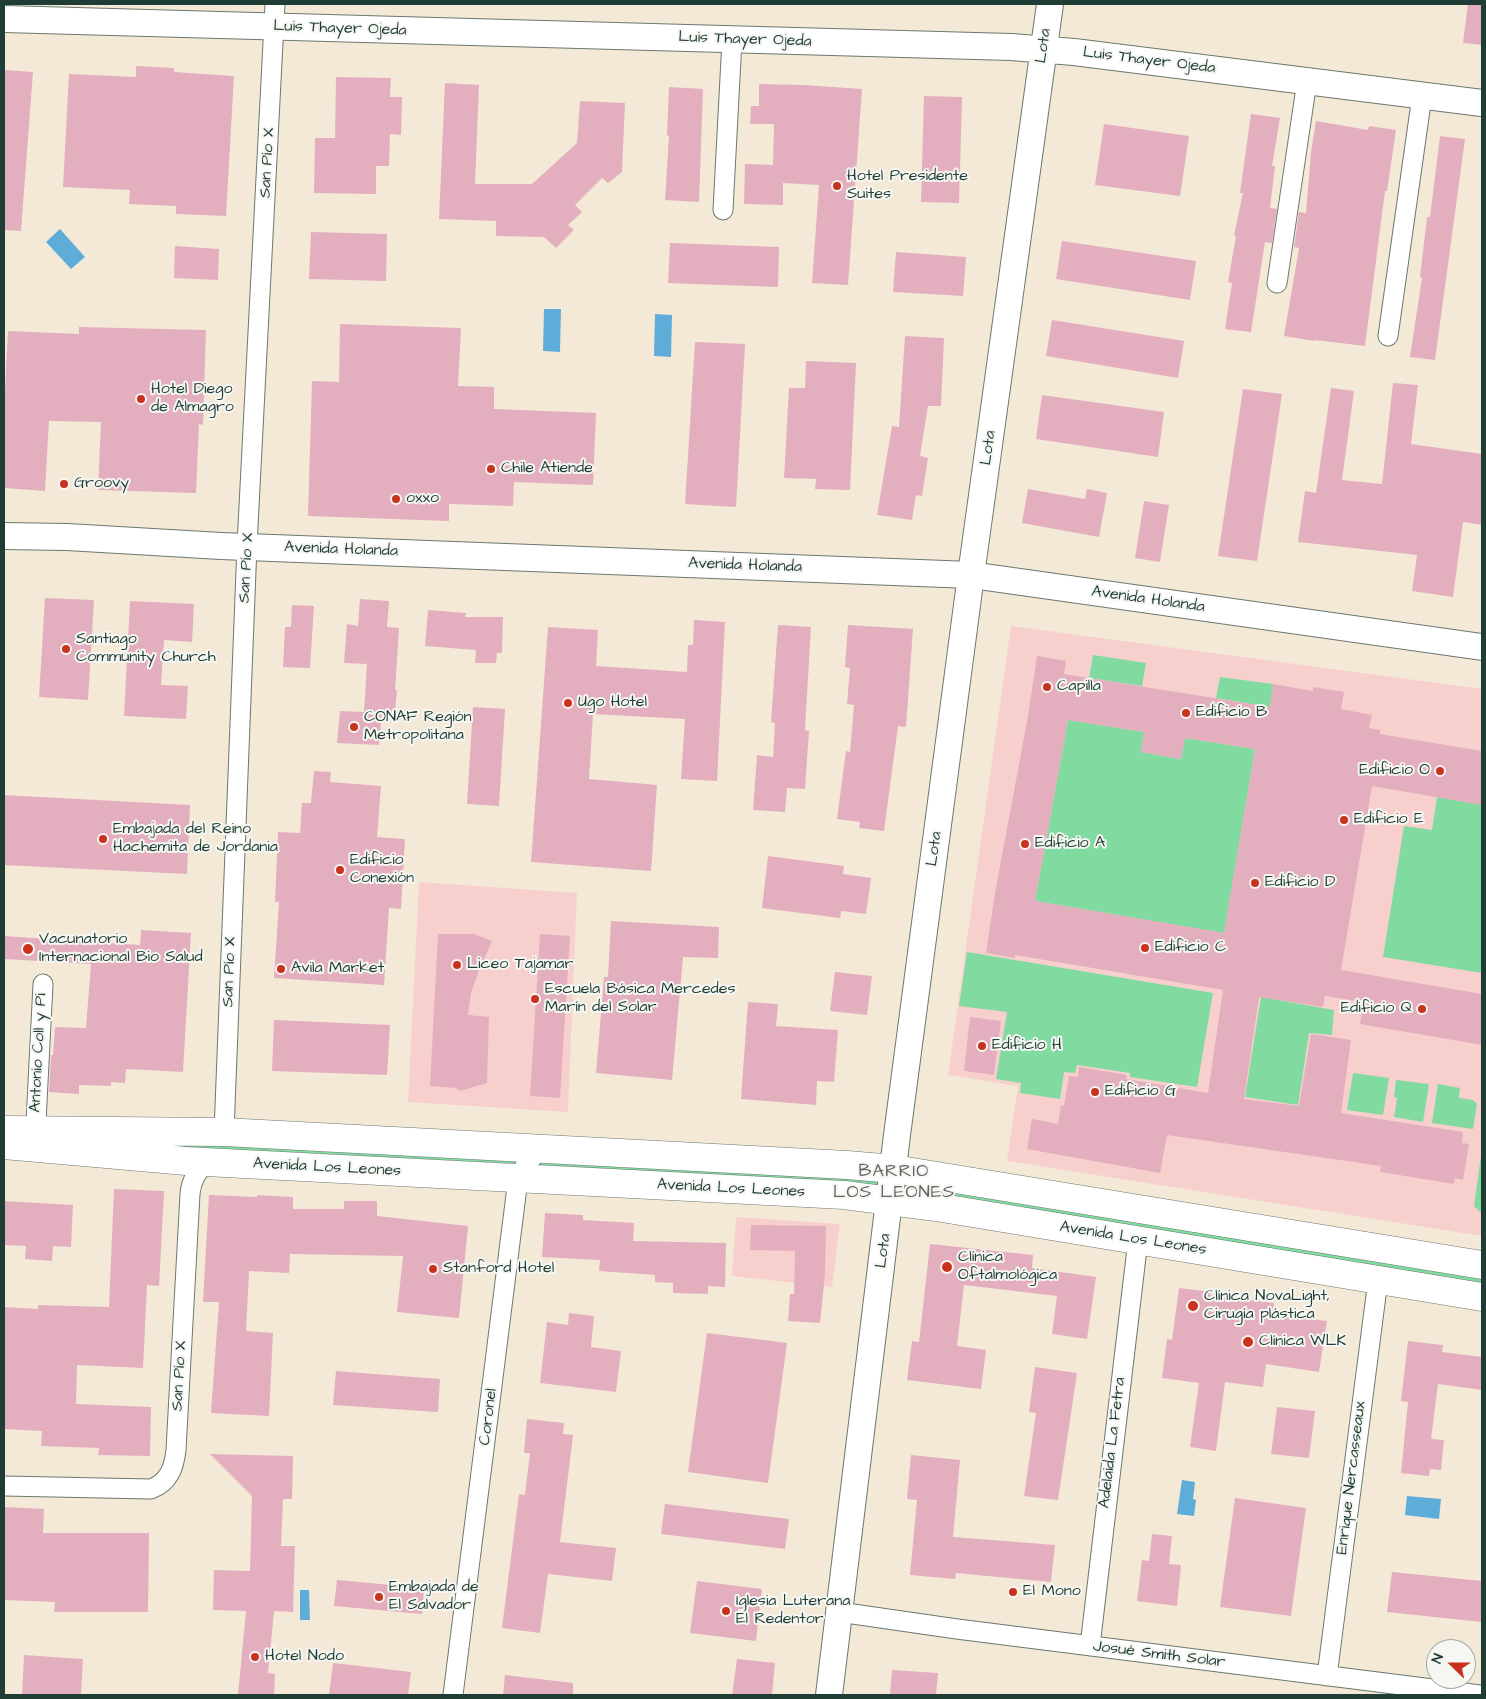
<!DOCTYPE html>
<html>
<head>
<meta charset="utf-8">
<style>
  body { margin:0 }
  #map { position:relative; width:1486px; height:1699px; overflow:hidden; background:#f4e9d7; font-family:"Architects Daughter",sans-serif }
  canvas { display:block }
  .frame { position:absolute; inset:0; border:5px solid #1f3d34; pointer-events:none }
  .north { position:absolute; left:1426px; top:1639px; width:50px; height:50px; box-sizing:border-box; background:#f6f6f2; border:1px solid #a0aca6; border-radius:50%; rotate:292deg; font-size:14px; font-weight:700; line-height:20px; text-align:center; color:#1f3d34 }
  .north::after { content:''; display:block; margin:auto; width:18px; height:22px; background:#c8321e; clip-path:polygon(50% 0,100% 100%,50% 72%,0 100%) }
</style>
</head>
<body>
<div id="map">
<canvas width="1486" height="1699"></canvas>
<div class="frame"></div>
<div class="north">N</div>
</div>
<script>
const g = document.querySelector('canvas').getContext('2d');
g.lineJoin = 'round';
function fill(path, color) { g.fillStyle = color; g.fill(path, 'evenodd'); }
function stroke(path, color, width, dash) { g.strokeStyle = color; g.lineWidth = width; g.lineCap = dash ? 'butt' : 'round'; g.setLineDash(dash || []); g.stroke(path); }
function drawText(font, color, halo, rows, align = 'center') {
  g.font = font + ' "Architects Daughter",sans-serif'; g.lineWidth = 4; g.setLineDash([]); g.textBaseline = 'middle'; g.strokeStyle = halo; g.fillStyle = color; for (const [text, x, y, turn = 0] of rows) {
    g.save(); g.translate(x, y); g.rotate((+turn || 0) * Math.PI / 180); g.textAlign = isNaN(turn) ? turn : align; if (halo) g.strokeText(text, 0, 0); g.fillText(text, 0, 0); g.restore();
  }
}
const built = new Path2D(`
  M 1011,626 L 1482,689 L 1482,1236 L 1007,1161 L 1018,1086 L 948,1075 Z
  M 419,882 L 577,893 L 568,1112 L 408,1102 Z
  M 736,1217 L 840,1224 L 832,1287 L 732,1276 Z`);
const green = new Path2D(`
  M 1093,655 L 1146,663 L 1142,686 L 1089,678 Z
  M 1220,677 L 1273,684 L 1270,707 L 1216,698 Z
  M 1068,720 L 1144,732 L 1141,752 L 1181,759 L 1185,738 L 1255,749 L 1224,933 L 1035,901 Z
  M 1437,797 L 1482,805 L 1482,973 L 1383,957 L 1404,826 L 1432,830 Z
  M 967,952 L 1213,993 L 1197,1087 L 1130,1077 L 1130,1073 L 1077,1065 L 1075,1073 L 1064,1072 L 1060,1099 L 1020,1093 L 1021,1083 L 996,1079 L 1007,1012 L 959,1006 Z
  M 1261,997 L 1334,1010 L 1332,1035 L 1309,1033 L 1298,1105 L 1245,1097 Z
  M 1353,1073 L 1389,1078 L 1383,1115 L 1347,1110 Z
  M 1396,1080 L 1429,1084 L 1423,1122 L 1394,1117 L 1397,1098 L 1394,1097 Z
  M 1438,1084 L 1460,1088 L 1459,1098 L 1473,1100 L 1477,1104 L 1473,1129 L 1432,1123 Z
  M 66,1133 L 831,1173 L 1482,1275 L 1482,1283 L 828,1182 L 538,1165 L 69,1141 Z
  M 1482,1149 L 1482,1214 L 1474,1206 Z`);
const water = new Path2D(`
  M 60,229 L 85,257 L 71,269 L 46,242 Z
  M 544,309 L 561,309 L 560,352 L 543,351 Z
  M 655,314 L 672,315 L 671,357 L 654,356 Z
  M 1182,1480 L 1195,1482 L 1193,1499 L 1196,1500 L 1194,1516 L 1177,1514 Z
  M 1407,1496 L 1441,1499 L 1439,1519 L 1405,1515 Z
  M 300,1590 L 309,1590 L 310,1620 L 300,1620 Z`);
const building = new Path2D(`
  M 1468,4 L 1482,4 L 1482,45 L 1463,43 Z
  M 136,66 L 174,68 L 174,72 L 234,76 L 226,216 L 176,214 L 176,206 L 129,204 L 130,190 L 63,187 L 69,74 L 136,77 Z
  M 4,70 L 33,72 L 21,231 L 4,230 Z
  M 336,77 L 391,78 L 390,97 L 402,97 L 401,135 L 390,134 L 389,166 L 376,166 L 376,194 L 314,193 L 315,138 L 335,138 Z
  M 445,83 L 479,85 L 475,184 L 532,184 L 577,143 L 580,101 L 625,103 L 622,172 L 608,183 L 602,178 L 575,205 L 582,212 L 568,225 L 574,230 L 556,248 L 544,237 L 496,236 L 496,221 L 439,219 Z
  M 759,84 L 803,85 L 862,89 L 848,285 L 812,283 L 819,185 L 783,183 L 783,205 L 744,204 L 745,164 L 773,165 L 774,124 L 750,124 L 751,106 L 759,106 Z
  M 669,87 L 703,89 L 699,202 L 665,200 L 669,136 L 667,135 Z
  M 924,96 L 962,97 L 959,203 L 921,202 Z
  M 1251,114 L 1280,118 L 1272,166 L 1275,166 L 1270,208 L 1277,209 L 1272,243 L 1265,242 L 1251,332 L 1225,329 L 1232,283 L 1228,282 L 1236,236 L 1234,235 L 1243,193 L 1240,193 Z
  M 1316,121 L 1368,130 L 1369,126 L 1396,130 L 1387,191 L 1385,191 L 1365,346 L 1315,340 L 1315,341 L 1284,336 L 1299,248 L 1294,247 L 1299,212 L 1306,213 L 1311,152 Z
  M 1104,124 L 1189,136 L 1180,196 L 1095,185 Z
  M 1440,136 L 1465,139 L 1435,360 L 1410,357 L 1422,278 L 1420,277 L 1427,217 L 1430,217 Z
  M 311,232 L 387,234 L 386,281 L 309,279 Z
  M 1062,241 L 1196,261 L 1190,300 L 1056,279 Z
  M 670,243 L 779,247 L 778,287 L 668,283 Z
  M 175,246 L 219,249 L 218,280 L 174,278 Z
  M 896,252 L 966,257 L 963,296 L 893,292 Z
  M 1052,320 L 1184,341 L 1178,378 L 1046,356 Z
  M 340,324 L 461,328 L 458,386 L 494,387 L 494,409 L 596,413 L 593,485 L 514,482 L 513,506 L 449,504 L 449,521 L 308,516 L 312,381 L 339,382 Z
  M 79,327 L 206,330 L 203,425 L 199,424 L 196,493 L 98,490 L 101,422 L 49,421 L 45,491 L 4,488 L 4,410 L 8,331 L 79,334 Z
  M 905,336 L 944,338 L 941,406 L 928,406 L 920,456 L 928,458 L 922,496 L 916,495 L 912,520 L 877,515 L 892,426 L 899,427 Z
  M 695,342 L 745,344 L 736,507 L 685,504 Z
  M 806,361 L 856,363 L 850,490 L 815,489 L 816,479 L 784,478 L 789,388 L 805,388 Z
  M 1393,383 L 1418,385 L 1411,444 L 1482,454 L 1482,525 L 1463,522 L 1453,597 L 1412,591 L 1417,555 L 1298,542 L 1305,491 L 1316,493 L 1331,388 L 1354,391 L 1342,480 L 1382,484 Z
  M 1243,389 L 1282,394 L 1257,561 L 1218,556 Z
  M 1042,395 L 1164,412 L 1158,457 L 1036,439 Z
  M 1028,489 L 1085,499 L 1087,489 L 1107,493 L 1099,537 L 1022,523 Z
  M 1144,501 L 1169,505 L 1160,562 L 1135,558 Z
  M 45,598 L 94,600 L 88,700 L 39,697 Z
  M 360,599 L 389,601 L 387,627 L 399,628 L 395,690 L 397,690 L 395,712 L 382,711 L 379,745 L 337,743 L 340,711 L 364,712 L 367,664 L 344,663 L 347,624 L 358,626 Z
  M 130,601 L 194,604 L 192,642 L 164,640 L 161,685 L 188,686 L 186,719 L 124,716 Z
  M 292,605 L 314,606 L 310,668 L 283,667 L 285,627 L 291,627 Z
  M 428,610 L 466,613 L 465,617 L 503,617 L 502,653 L 497,653 L 496,663 L 475,663 L 476,650 L 425,646 Z
  M 694,620 L 725,622 L 717,781 L 681,779 L 685,719 L 593,714 L 589,779 L 657,785 L 651,871 L 531,862 L 548,627 L 598,630 L 596,666 L 687,672 L 688,645 L 693,645 Z
  M 778,625 L 811,627 L 805,730 L 809,731 L 805,789 L 787,788 L 785,812 L 753,810 L 757,755 L 773,757 L 775,723 L 771,722 Z
  M 848,625 L 913,629 L 906,727 L 898,726 L 884,831 L 859,828 L 860,822 L 837,819 L 846,751 L 850,752 L 854,705 L 847,704 L 850,668 L 845,667 Z
  M 1037,656 L 1066,661 L 1064,674 L 1270,707 L 1273,684 L 1313,691 L 1313,687 L 1344,692 L 1341,709 L 1372,715 L 1369,728 L 1380,730 L 1380,734 L 1482,751 L 1482,805 L 1372,786 L 1341,970 L 1482,994 L 1482,1045 L 1360,1024 L 1363,1002 L 1325,996 L 1323,1007 L 1259,997 L 1244,1099 L 1299,1106 L 1311,1034 L 1351,1040 L 1341,1113 L 1463,1132 L 1462,1143 L 1469,1144 L 1463,1180 L 1455,1178 L 1454,1184 L 1380,1172 L 1381,1166 L 1167,1135 L 1160,1173 L 1027,1149 L 1032,1119 L 1058,1124 L 1061,1105 L 1064,1106 L 1069,1076 L 1078,1077 L 1079,1067 L 1127,1075 L 1126,1079 L 1208,1093 L 1223,990 L 1015,955 L 1015,958 L 986,953 L 995,893 L 1028,716 ZM 1068,720 L 1144,732 L 1141,752 L 1181,759 L 1185,738 L 1255,749 L 1224,933 L 1035,901 Z
  M 473,707 L 505,709 L 499,806 L 467,804 Z
  M 314,771 L 331,772 L 330,782 L 381,786 L 377,837 L 405,839 L 401,909 L 389,908 L 384,985 L 274,978 L 279,902 L 275,902 L 278,832 L 300,833 L 302,803 L 311,803 Z
  M 4,795 L 190,805 L 187,874 L 4,865 Z
  M 768,856 L 844,866 L 843,874 L 871,878 L 866,914 L 841,911 L 840,918 L 762,908 Z
  M 611,921 L 719,927 L 718,958 L 683,957 L 672,1080 L 596,1073 L 604,977 L 608,977 Z
  M 141,930 L 191,933 L 183,1072 L 126,1069 L 125,1083 L 111,1082 L 111,1086 L 79,1085 L 79,1094 L 49,1092 L 51,1055 L 53,1055 L 55,1027 L 86,1028 L 91,964 L 4,959 L 4,936 L 140,945 Z
  M 438,934 L 474,934 L 492,941 L 479,970 L 471,993 L 468,1015 L 489,1017 L 487,1083 L 460,1091 L 456,1088 L 430,1086 Z
  M 540,934 L 570,936 L 560,1098 L 530,1096 Z
  M 835,972 L 872,976 L 867,1015 L 830,1011 Z
  M 748,1002 L 778,1004 L 776,1026 L 838,1030 L 834,1082 L 817,1081 L 816,1105 L 741,1099 Z
  M 970,1017 L 1001,1021 L 994,1075 L 964,1071 Z
  M 274,1020 L 390,1025 L 387,1075 L 272,1071 Z
  M 114,1189 L 164,1191 L 159,1286 L 147,1285 L 143,1368 L 77,1365 L 76,1404 L 151,1407 L 150,1456 L 98,1455 L 99,1448 L 41,1446 L 42,1431 L 4,1429 L 4,1307 L 38,1309 L 38,1305 L 109,1307 Z
  M 209,1195 L 257,1197 L 257,1195 L 293,1197 L 293,1209 L 344,1209 L 344,1201 L 377,1201 L 377,1216 L 468,1226 L 459,1318 L 397,1312 L 403,1256 L 290,1254 L 289,1273 L 249,1271 L 246,1331 L 273,1333 L 269,1416 L 211,1413 L 219,1302 L 203,1302 Z
  M 4,1201 L 73,1205 L 71,1247 L 53,1246 L 52,1261 L 25,1259 L 26,1246 L 4,1245 Z
  M 545,1213 L 583,1215 L 583,1220 L 634,1223 L 633,1241 L 726,1243 L 725,1287 L 708,1286 L 708,1294 L 673,1293 L 673,1283 L 655,1282 L 655,1275 L 599,1271 L 600,1260 L 542,1257 Z
  M 751,1225 L 826,1226 L 825,1274 L 820,1323 L 788,1321 L 790,1294 L 794,1294 L 795,1251 L 750,1250 Z
  M 930,1244 L 1033,1255 L 1032,1268 L 1096,1277 L 1087,1339 L 1052,1334 L 1057,1296 L 964,1285 L 957,1346 L 986,1350 L 981,1389 L 907,1380 L 912,1341 L 919,1342 Z
  M 1179,1288 L 1211,1292 L 1210,1295 L 1274,1303 L 1273,1314 L 1327,1321 L 1319,1372 L 1266,1364 L 1263,1387 L 1225,1382 L 1216,1451 L 1190,1447 L 1199,1383 L 1162,1378 L 1167,1339 L 1172,1340 Z
  M 569,1313 L 594,1316 L 591,1347 L 621,1351 L 616,1392 L 540,1383 L 547,1322 L 568,1325 Z
  M 707,1333 L 787,1343 L 768,1483 L 688,1472 Z
  M 1408,1341 L 1443,1345 L 1442,1352 L 1482,1357 L 1482,1390 L 1438,1384 L 1431,1439 L 1444,1440 L 1441,1470 L 1430,1469 L 1429,1476 L 1401,1473 L 1408,1402 L 1401,1401 Z
  M 1035,1367 L 1077,1373 L 1058,1500 L 1024,1496 L 1036,1413 L 1029,1412 Z
  M 336,1371 L 440,1379 L 438,1412 L 333,1405 Z
  M 1277,1407 L 1315,1411 L 1309,1458 L 1271,1454 Z
  M 527,1419 L 564,1423 L 563,1434 L 573,1435 L 560,1542 L 616,1548 L 612,1581 L 548,1574 L 540,1633 L 502,1628 L 519,1494 L 525,1495 L 530,1453 L 524,1453 Z
  M 210,1454 L 293,1456 L 292,1499 L 283,1499 L 281,1546 L 295,1546 L 293,1612 L 274,1611 L 268,1673 L 275,1674 L 274,1694 L 238,1695 L 246,1611 L 213,1610 L 214,1570 L 250,1571 L 252,1496 Z
  M 911,1455 L 960,1460 L 953,1537 L 1055,1545 L 1051,1582 L 956,1573 L 955,1579 L 910,1575 L 917,1500 L 907,1499 Z
  M 1235,1498 L 1306,1508 L 1291,1616 L 1220,1607 Z
  M 665,1504 L 789,1519 L 785,1549 L 661,1534 Z
  M 4,1507 L 44,1509 L 43,1533 L 149,1533 L 148,1612 L 54,1612 L 55,1602 L 4,1600 Z
  M 1152,1534 L 1172,1536 L 1169,1564 L 1181,1565 L 1177,1606 L 1137,1601 L 1142,1560 L 1149,1561 Z
  M 1392,1572 L 1482,1581 L 1482,1622 L 1387,1612 Z
  M 337,1580 L 424,1588 L 422,1614 L 334,1606 Z
  M 697,1581 L 762,1589 L 756,1641 L 690,1633 Z
  M 24,1655 L 83,1659 L 81,1695 L 22,1695 Z
  M 737,1659 L 775,1663 L 772,1695 L 732,1695 Z
  M 333,1663 L 411,1672 L 408,1695 L 329,1695 Z
  M 892,1670 L 938,1673 L 936,1695 L 890,1695 Z
  M 505,1675 L 573,1683 L 573,1695 L 503,1695 Z`);
const street = new Path2D(`
  M 723,210 L 732,40
  M 1277,283 L 1307,81
  M 1388,336 L 1422,96
  M 36,1122 L 43,984
  M 224,1132 L 247,545 L 275,4
  M 4,1486 L 151,1489 C 169,1482 174,1468 176,1450 L 190,1194 C 191,1180 198,1171 206,1161
  M 839,1612 L 957,1629 L 1480,1695
  M 1090,1646 L 1138,1240
  M 1327,1676 L 1378,1280
  M 453,1695 L 518,1179 L 527,1162 L 543,1148`);
const secondary = new Path2D(`
  M 4,19 L 1011,47 L 1074,52 L 1482,103
  M 4,536 L 67,537 L 221,546 L 971,575 L 1482,647
  M 829,1695 L 897,1135 L 971,575 L 1050,4`);
const primary = new Path2D(`
  M 5,1130 L 224,1132 L 847,1165 L 894,1169 L 1482,1265
  M 4,1145 L 186,1161 L 844,1195 L 936,1207 L 1482,1297`);
const markers = [
  [837,186,5,"#c8321e"],
  [141,399,5,"#c8321e"],
  [491,469,5,"#c8321e"],
  [64,484,5,"#c8321e"],
  [396,499,5,"#c8321e"],
  [66,649,5,"#c8321e"],
  [1047,687,5,"#c8321e"],
  [568,703,5,"#c8321e"],
  [1186,713,5,"#c8321e"],
  [354,727,5,"#c8321e"],
  [1440,771,5,"#c8321e"],
  [1344,820,5,"#c8321e"],
  [103,839,5,"#c8321e"],
  [1025,844,5,"#c8321e"],
  [340,870,5,"#c8321e"],
  [1255,883,5,"#c8321e"],
  [1145,948,5,"#c8321e"],
  [28,949,6,"#c8321e"],
  [457,965,5,"#c8321e"],
  [281,969,5,"#c8321e"],
  [535,999,5,"#c8321e"],
  [1422,1009,5,"#c8321e"],
  [982,1046,5,"#c8321e"],
  [1095,1092,5,"#c8321e"],
  [947,1267,6,"#c8321e"],
  [433,1269,5,"#c8321e"],
  [1193,1306,6,"#c8321e"],
  [1248,1342,6,"#c8321e"],
  [1013,1592,5,"#c8321e"],
  [379,1597,5,"#c8321e"],
  [726,1611,5,"#c8321e"],
  [255,1657,5,"#c8321e"]
];
const streetNames = [
  ["Luis Thayer Ojeda",340,29,2],
  ["Luis Thayer Ojeda",745,40,2],
  ["Lota",1044,46,-82],
  ["Luis Thayer Ojeda",1149,61,7],
  ["San Pío X",268,163,-87],
  ["Lota",989,448,-82],
  ["Avenida Holanda",341,550,2],
  ["Avenida Holanda",745,566,2],
  ["San Pío X",247,568,-87],
  ["Avenida Holanda",1148,600,8],
  ["Lota",935,849,-82],
  ["San Pío X",230,972,-88],
  ["Antonio Coll y Pi",39,1053,-87],
  ["Avenida Los Leones",327,1168,3],
  ["Avenida Los Leones",731,1189,3],
  ["Avenida Los Leones",1133,1239,9],
  ["Lota",884,1251,-83],
  ["San Pío X",180,1376,-87],
  ["Coronel",489,1417,-83],
  ["Adelaida La Fetra",1113,1443,-83],
  ["Enrique Nercasseaux",1352,1478,-83],
  ["Josué Smith Solar",1159,1655,7]
];
const poiNames = [
  ["Hotel Presidente",847,177],
  ["Suites",847,195],
  ["Hotel Diego",151,390],
  ["de Almagro",151,408],
  ["Chile Atiende",501,469],
  ["Groovy",74,484],
  ["oxxo",406,499],
  ["Santiago",76,640],
  ["Community Church",76,658],
  ["Capilla",1057,687],
  ["Ugo Hotel",578,703],
  ["Edificio B",1196,713],
  ["CONAF Región",364,718],
  ["Metropolitana",364,736],
  ["Edificio O",1430,771,"right"],
  ["Edificio E",1354,820],
  ["Embajada del Reino",113,830],
  ["Hachemita de Jordania",113,848],
  ["Edificio A",1035,844],
  ["Edificio",350,861],
  ["Conexión",350,879],
  ["Edificio D",1265,883],
  ["Vacunatorio",39,940],
  ["Internacional Bio Salud",39,958],
  ["Edificio C",1155,948],
  ["Liceo Tajamar",467,965],
  ["Avila Market",291,969],
  ["Escuela Básica Mercedes",545,990],
  ["Marín del Solar",545,1008],
  ["Edificio Q",1412,1009,"right"],
  ["Edificio H",992,1046],
  ["Edificio G",1105,1092],
  ["Clínica",958,1258],
  ["Oftalmológica",958,1276],
  ["Stanford Hotel",443,1269],
  ["Clínica NovaLight,",1204,1297],
  ["Cirugía plástica",1204,1315],
  ["Clínica WLK",1259,1342],
  ["Embajada de",389,1588],
  ["El Salvador",389,1606],
  ["El Mono",1023,1592],
  ["Iglesia Luterana",736,1602],
  ["El Redentor",736,1620],
  ["Hotel Nodo",265,1657]
];
const neighbourhoodNames = [
  ["BARRIO",894,1172],
  ["LOS LEONES",894,1193]
];
fill(built, '#f7d0cd');
fill(green, '#81daa0');
fill(water, '#5eadd8');
fill(building, '#e3afbf');
stroke(street, '#6a796d', 21);
stroke(secondary, '#6a796d', 28);
stroke(primary, '#6a796d', 29);
stroke(street, '#fff', 19);
stroke(secondary, '#fff', 26);
stroke(primary, '#fff', 28);
for (const [x, y, r, color] of markers) { const dot = new Path2D(); dot.arc(x, y, r, 0, 2 * Math.PI); g.fillStyle = color; g.fill(dot); stroke(dot, '#f6f6f2', 2); }
drawText('16px', '#1f3d34', '#f6f6f2', streetNames);
drawText('16px', '#1f3d34', '#f6f6f2', poiNames, 'left');
g.letterSpacing = '1px';
drawText('18px', '#646565', '#f6f6f2', neighbourhoodNames);
g.letterSpacing = '0px';
</script>
</body>
</html>
